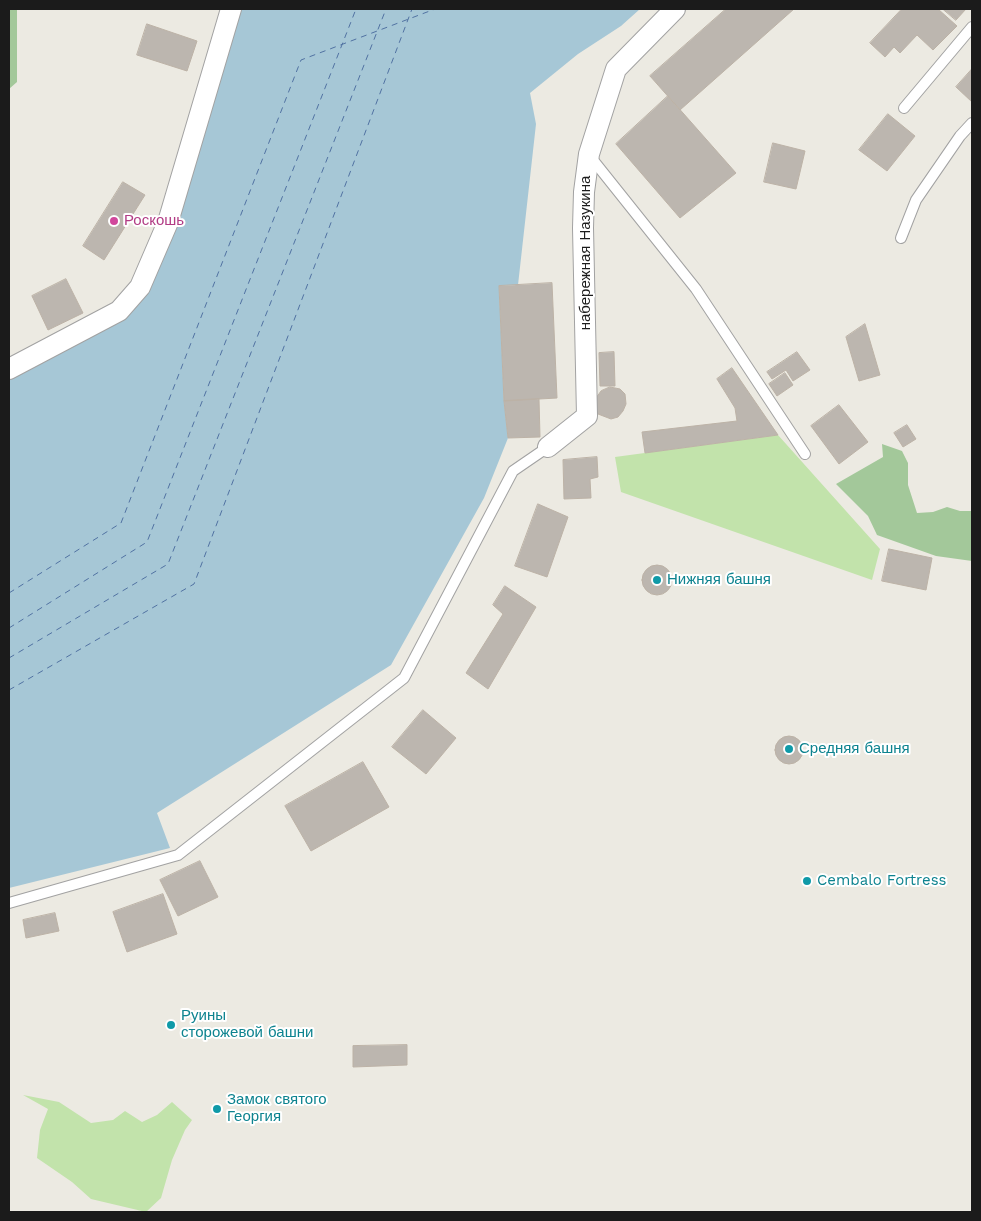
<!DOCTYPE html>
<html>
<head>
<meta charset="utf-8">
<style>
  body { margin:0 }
  #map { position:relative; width:981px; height:1221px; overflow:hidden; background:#eceae2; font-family:"Work Sans",sans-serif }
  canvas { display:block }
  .frame { position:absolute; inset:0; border:10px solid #1b1b1b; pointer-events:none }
</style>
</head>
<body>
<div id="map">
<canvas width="981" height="1221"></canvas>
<div class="frame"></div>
</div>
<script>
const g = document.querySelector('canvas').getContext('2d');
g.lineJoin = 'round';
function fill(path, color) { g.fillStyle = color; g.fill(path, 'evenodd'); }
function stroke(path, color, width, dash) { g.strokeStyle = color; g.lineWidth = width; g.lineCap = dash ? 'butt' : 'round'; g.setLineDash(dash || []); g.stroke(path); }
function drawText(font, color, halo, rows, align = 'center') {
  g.font = font + ' "Work Sans",sans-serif'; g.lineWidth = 4; g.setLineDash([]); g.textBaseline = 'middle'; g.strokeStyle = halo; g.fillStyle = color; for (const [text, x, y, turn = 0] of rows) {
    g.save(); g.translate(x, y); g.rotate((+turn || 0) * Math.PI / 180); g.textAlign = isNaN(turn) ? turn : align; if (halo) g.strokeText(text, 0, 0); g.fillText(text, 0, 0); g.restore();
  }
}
const grass = new Path2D(`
  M 778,435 L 880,549 L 872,580 L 621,492 L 615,457 Z
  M 23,1095 L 59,1102 L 91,1123 L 113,1120 L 125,1111 L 142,1122 L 157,1115 L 172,1102 L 192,1120 L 185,1130 L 172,1160 L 161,1198 L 146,1212 L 91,1199 L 72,1182 L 37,1158 L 40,1130 L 48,1109 Z`);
const forest = new Path2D(`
  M 9,9 L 17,9 L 17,82 L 9,89 Z
  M 882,444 L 902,451 L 908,463 L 908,485 L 917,513 L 933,512 L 947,507 L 960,511 L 972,511 L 972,561 L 936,556 L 877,535 L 868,516 L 836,484 L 883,457 Z`);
const water = new Path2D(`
  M 239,9 L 640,9 L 621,26 L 578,54 L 530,93 L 536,124 L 518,285 L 499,286 L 504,401 L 508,438 L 484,498 L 391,665 L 157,813 L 170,848 L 9,888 L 9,374 L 125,314 Z`);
const ferry = new Path2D(`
  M 9,593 L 121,523 L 301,60 L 435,9
  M 9,628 L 147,542 L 356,9
  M 9,658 L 168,564 L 386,9
  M 9,690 L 194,584 L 412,9`);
const building = new Path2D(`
  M 726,9 L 794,9 L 680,110 L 650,76 Z
  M 902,9 L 938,9 L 957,26 L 933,50 L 917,35 L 900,53 L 894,47 L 885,57 L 870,43 Z
  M 943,9 L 966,9 L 956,20 Z
  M 147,24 L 197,41 L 187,71 L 137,55 Z
  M 972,69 L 972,102 L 956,87 Z
  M 668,96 L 736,173 L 680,218 L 616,144 Z
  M 888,114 L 915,136 L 887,171 L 859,150 Z
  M 773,143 L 805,151 L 796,189 L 764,182 Z
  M 123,182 L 145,195 L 104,260 L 83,246 Z
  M 66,279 L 83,313 L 48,330 L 32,296 Z
  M 552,283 L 557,398 L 504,401 L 499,286 Z
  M 865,324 L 880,375 L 859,381 L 846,337 Z
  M 614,352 L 615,386 L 600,386 L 599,353 Z
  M 797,352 L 810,370 L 793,381 L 786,370 L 772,379 L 767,372 Z
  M 732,368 L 778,435 L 645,453 L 642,432 L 737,421 L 735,408 L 717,379 Z
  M 785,373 L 793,385 L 777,396 L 769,384 Z
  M 610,387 L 620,389 L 625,394 L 626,404 L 623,411 L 618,417 L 611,419 L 598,414 L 595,405 L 596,398 L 601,391 Z
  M 539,399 L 540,437 L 508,438 L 504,401 Z
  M 839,405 L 868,442 L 839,464 L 811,426 Z
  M 907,425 L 916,439 L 903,447 L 894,433 Z
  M 597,457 L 598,477 L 590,479 L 591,498 L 564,499 L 563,460 Z
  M 538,504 L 568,517 L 547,577 L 515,566 Z
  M 889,549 L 932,558 L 926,590 L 882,581 Z
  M642 580a15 15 0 1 1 30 0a15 15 0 1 1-30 0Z
  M 505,586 L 536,607 L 488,689 L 466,673 L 503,614 L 493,605 Z
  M 423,710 L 456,738 L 426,774 L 392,747 Z
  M775 750a14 14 0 1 1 28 0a14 14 0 1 1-28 0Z
  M 363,762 L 389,807 L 311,851 L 285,806 Z
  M 200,861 L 218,897 L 178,916 L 160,880 Z
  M 163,894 L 177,934 L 127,952 L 113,912 Z
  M 55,913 L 59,931 L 26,938 L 23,920 Z
  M 407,1045 L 407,1065 L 353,1067 L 353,1046 Z`);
const lane = new Path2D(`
  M 904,108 L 972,27
  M 589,155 L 696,289 L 805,454
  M 901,238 L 916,200 L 960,136 L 972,123
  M 9,903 L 178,855 L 404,678 L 513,471 L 548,447`);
const street = new Path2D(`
  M 9,369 L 119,311 L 140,287 L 168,222 L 231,9
  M 548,447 L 587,416 L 583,228 L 584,192 L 589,154 L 616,69 L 675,9`);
const markers = [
  [114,221,5,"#d1479c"],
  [657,580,5,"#0f9aa8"],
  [789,749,5,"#0f9aa8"],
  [807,881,5,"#0f9aa8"],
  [171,1025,5,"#0f9aa8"],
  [217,1109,5,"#0f9aa8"]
];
const hotelNames = [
  ["Роскошь",124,221]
];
const streetNames = [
  ["набережная Назукина",586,253,-90]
];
const cultureNames = [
  ["Нижняя башня",667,580],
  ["Средняя башня",799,749],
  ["Cembalo Fortress",817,881],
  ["Руины",181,1016],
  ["сторожевой башни",181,1033],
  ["Замок святого",227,1100],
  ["Георгия",227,1117]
];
fill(grass, '#c2e3ab');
fill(forest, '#a3c89a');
fill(water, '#a6c7d6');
stroke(ferry, '#5172a2', 1, [6, 5]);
fill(building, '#bcb6af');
stroke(building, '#bcb2a6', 1);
stroke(lane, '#a2a2a2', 12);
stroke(street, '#a2a2a2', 22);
stroke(lane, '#fff', 10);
stroke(street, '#fff', 20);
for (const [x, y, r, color] of markers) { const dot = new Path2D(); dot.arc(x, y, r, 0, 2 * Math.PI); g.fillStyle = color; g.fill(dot); stroke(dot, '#fff', 2); }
drawText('15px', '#b23c85', '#fff', hotelNames, 'left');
drawText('15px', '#1b1b1b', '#fff', streetNames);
drawText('15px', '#0d838f', '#fff', cultureNames, 'left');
</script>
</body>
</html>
